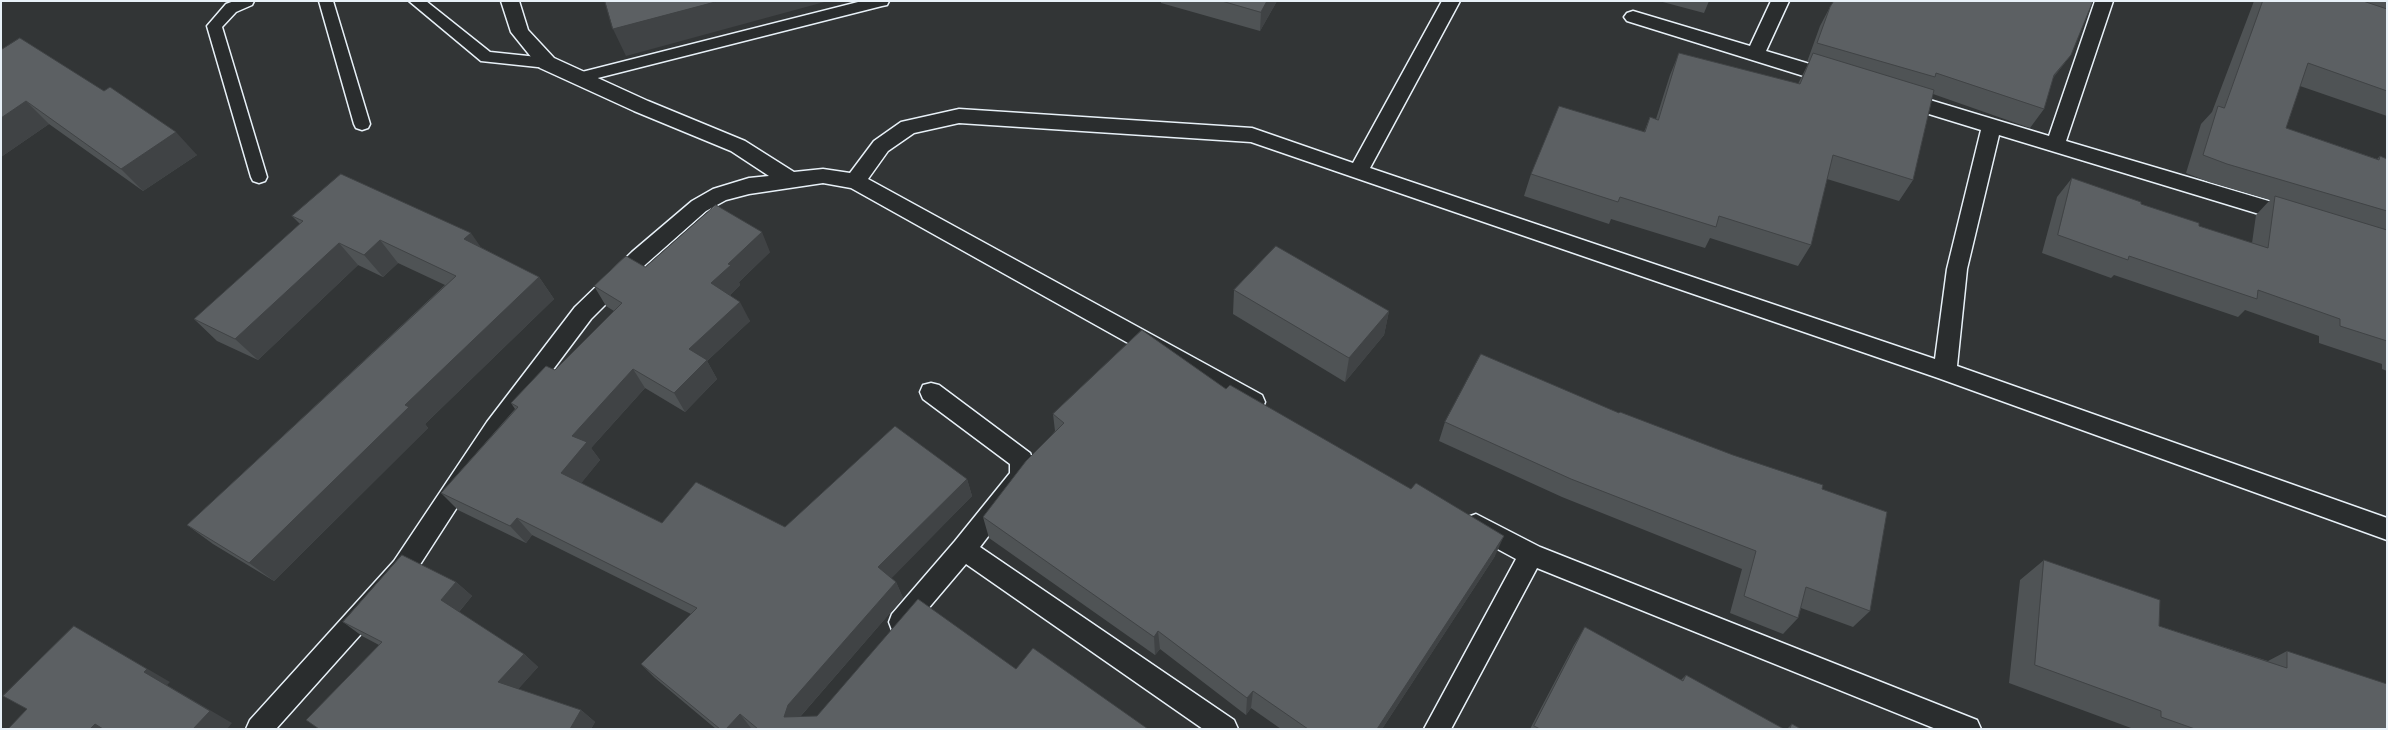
<!DOCTYPE html>
<html>
<head>
<meta charset="utf-8">
<style>
  body { margin:0 }
  #map { position:relative; width:2388px; height:730px; overflow:hidden; background:#323536; font-family:Caveat,sans-serif }
  canvas { display:block }
  .frame { position:absolute; inset:0; border:2px solid #e8f1f8; pointer-events:none }
</style>
</head>
<body>
<div id="map">
<canvas width="2388" height="730"></canvas>
<div class="frame"></div>
</div>
<script>
const g = document.querySelector('canvas').getContext('2d');
g.lineJoin = 'round';
function stroke(path, color, width, dash) { g.strokeStyle = color; g.lineWidth = width; g.lineCap = dash ? 'butt' : 'round'; g.setLineDash(dash || []); g.stroke(path); }
function fill(path, color) { g.fillStyle = color; g.fill(path, 'evenodd'); }
const service = new Path2D(`
  M 234,1 L 254,1 L 252,5 L 236,12 L 222,27 L 267,177 L 265,181 L 259,183 L 253,181 L 251,177 L 207,26 L 226,4 Z
  M 319,1 L 333,1 L 370,124 L 368,128 L 362,130 L 356,128 L 354,124 Z
  M 409,1 L 426,1 L 490,52 L 547,58 L 552,59 L 555,63 L 552,67 L 547,68 L 481,61 Z
  M 862,1 L 889,1 L 887,5 L 882,6 L 578,83 L 573,82 L 570,78 L 573,74 L 578,73 Z`);
const minor = new Path2D(`
  M 501,1 L 519,1 L 528,30 L 554,58 L 648,101 L 745,141 L 794,172 L 823,169 L 850,173 L 874,141 L 901,122 L 959,109 L 1252,128 L 1353,163 L 1442,1 L 1460,1 L 1370,168 L 1935,359 L 1947,269 L 1981,130 L 1893,103 L 1890,98 L 1893,93 L 1900,91 L 2049,136 L 2095,1 L 2113,1 L 2066,141 L 2299,210 L 2302,216 L 2299,222 L 2292,224 L 1999,135 L 1967,269 L 1957,366 L 2387,518 L 2387,540 L 1938,378 L 1251,142 L 959,123 L 914,133 L 888,151 L 868,179 L 1262,395 L 1265,402 L 1262,409 L 1254,411 L 1246,409 L 851,188 L 823,183 L 749,194 L 726,200 L 706,211 L 646,264 L 591,319 L 503,436 L 412,577 L 276,729 L 246,729 L 250,720 L 394,561 L 487,422 L 575,307 L 632,252 L 692,201 L 713,189 L 749,178 L 769,176 L 731,151 L 634,111 L 540,68 L 511,32 Z
  M 1771,1 L 1789,1 L 1766,51 L 1840,73 L 1842,78 L 1840,83 L 1833,85 L 1826,83 L 1627,21 L 1624,17 L 1627,13 L 1633,11 L 1750,46 Z
  M 931,383 L 939,385 L 1030,453 C 1035,463 1034,473 1029,483 L 980,547 L 1234,720 L 1238,729 L 1203,729 L 966,564 L 910,630 L 901,634 L 892,630 L 889,622 L 892,614 L 955,541 L 1010,473 L 1010,464 L 923,399 L 920,392 L 923,385 Z
  M 1476,514 L 1540,547 L 1977,720 L 1981,729 L 1936,729 L 1537,568 L 1451,729 L 1424,729 L 1516,559 L 1468,533 L 1464,525 L 1468,517 Z`);
const wall = new Path2D(`
  M 1161,1 L 1277,1 L 1260,31 L 1161,3 Z
  M 1659,1 L 1709,1 L 1704,13 Z
  M 2254,1 L 2387,1 L 2387,116 L 2300,86 L 2286,128 L 2377,159 L 2380,156 L 2387,159 L 2387,371 L 2382,369 L 2382,364 L 2319,343 L 2319,336 L 2245,310 L 2238,317 L 2114,275 L 2111,278 L 2042,253 L 2057,197 L 2072,178 L 2199,226 L 2252,243 L 2256,215 L 2270,200 L 2209,182 L 2186,173 L 2201,124 L 2212,112 Z
  M 1830,7 L 2071,55 L 2053,78 L 2044,109 L 2030,128 L 1933,94 L 1913,180 L 1899,201 L 1827,179 L 1811,245 L 1798,266 L 1710,238 L 1705,248 L 1611,219 L 1609,224 L 1524,196 L 1531,174 L 1644,132 L 1650,117 L 1656,119 L 1670,75 L 1679,53 L 1798,84 L 1809,62 L 1807,62 L 1820,26 Z
  M 1,50 L 197,155 L 143,191 L 49,124 L 1,157 Z
  M 292,216 L 482,248 L 539,277 L 554,299 L 425,424 L 428,428 L 274,581 L 213,544 L 187,525 L 445,285 L 398,263 L 383,277 L 358,265 L 258,360 L 217,341 L 194,319 L 300,224 Z
  M 770,252 L 739,282 L 740,285 L 730,295 L 750,321 L 707,361 L 717,379 L 685,412 L 645,388 L 591,448 L 600,460 L 581,483 L 662,523 L 785,527 L 967,479 L 972,496 L 891,578 L 896,582 L 903,598 L 800,717 L 817,716 L 1016,669 L 1148,729 L 753,729 L 751,728 L 750,729 L 716,729 L 655,678 L 641,664 L 691,614 L 532,535 L 526,543 L 458,510 L 441,493 L 515,409 L 511,403 L 555,370 L 614,311 L 606,306 L 594,286 L 645,267 Z
  M 1234,290 L 1389,311 L 1384,335 L 1345,382 L 1233,314 Z
  M 1226,389 L 1495,556 L 1382,729 L 1281,729 L 1251,708 L 1246,715 L 1160,649 L 1155,655 L 989,538 L 983,517 L 1055,431 L 1053,414 Z
  M 1619,413 L 1822,489 L 1870,611 L 1853,627 L 1801,608 L 1798,618 L 1783,634 L 1730,613 L 1742,569 L 1562,497 L 1439,441 L 1445,422 Z
  M 2044,560 L 2159,626 L 2268,661 L 2287,651 L 2387,729 L 2131,729 L 2131,728 L 2009,683 L 2020,580 Z
  M 456,582 L 472,596 L 459,612 L 524,654 L 538,667 L 518,689 L 581,710 L 595,722 L 591,729 L 319,729 L 379,645 L 362,636 L 343,622 Z
  M 1585,627 L 1681,680 L 1686,675 L 1784,729 L 1530,729 L 1574,645 Z
  M 1792,724 L 1801,729 L 1787,729 Z`);
const shadedWall = new Path2D(`
  M 719,1 L 828,1 L 626,56 L 613,29 Z
  M 1267,1 L 1277,1 L 1260,31 L 1261,12 Z
  M 2071,55 L 2057,73 L 2041,94 L 2054,75 Z
  M 26,101 L 49,124 L 1,157 L 1,118 Z
  M 176,132 L 197,155 L 143,191 L 121,169 Z
  M 762,232 L 770,252 L 739,282 L 740,285 L 721,303 L 711,283 L 728,264 Z
  M 471,233 L 487,256 L 464,239 Z
  M 380,240 L 398,263 L 383,277 L 364,255 Z
  M 339,243 L 358,265 L 258,360 L 235,339 Z
  M 539,277 L 554,299 L 425,424 L 428,428 L 274,581 L 249,563 L 405,405 Z
  M 740,302 L 750,321 L 707,361 L 717,379 L 685,412 L 674,393 L 689,349 Z
  M 1389,311 L 1384,335 L 1345,382 L 1349,358 Z
  M 633,369 L 645,388 L 591,448 L 600,460 L 575,491 L 561,473 L 572,436 Z
  M 967,479 L 972,496 L 886,584 L 878,567 Z
  M 517,518 L 532,535 L 526,543 L 510,526 Z
  M 1504,536 L 1495,556 L 1382,729 L 1377,729 Z
  M 456,582 L 472,596 L 457,614 L 441,600 Z
  M 896,582 L 903,598 L 798,719 L 784,717 L 788,705 Z
  M 74,626 L 170,682 L 167,685 L 232,723 L 227,729 L 193,729 L 144,672 Z
  M 1158,631 L 1160,649 L 1155,655 L 1154,637 Z
  M 524,654 L 538,667 L 513,695 L 498,682 Z
  M 1253,691 L 1251,708 L 1246,715 L 1247,698 Z
  M 581,710 L 595,722 L 591,729 L 570,729 Z
  M 740,714 L 751,728 L 750,729 L 726,729 Z
  M 95,724 L 105,729 L 90,729 Z`);
const building = new Path2D(`
  M 605,1 L 719,1 L 613,29 Z
  M 1222,1 L 1267,1 L 1261,12 Z
  M 1834,1 L 2093,1 L 2071,55 L 2054,75 L 2044,109 L 1936,73 L 1935,77 L 1817,43 L 1830,7 Z
  M 2263,1 L 2363,1 L 2387,9 L 2387,91 L 2308,63 L 2286,128 L 2379,160 L 2380,156 L 2387,159 L 2387,211 L 2227,164 L 2203,155 L 2218,106 L 2224,108 Z
  M 20,38 L 104,91 L 110,87 L 176,132 L 121,169 L 26,101 L 1,118 L 1,50 Z
  M 1679,53 L 1800,84 L 1813,53 L 1934,90 L 1913,180 L 1833,155 L 1811,245 L 1719,216 L 1716,227 L 1620,197 L 1618,202 L 1531,174 L 1559,106 L 1645,132 L 1650,117 L 1658,120 Z
  M 341,174 L 471,233 L 464,239 L 539,277 L 405,405 L 409,407 L 249,563 L 187,525 L 456,276 L 380,240 L 364,255 L 339,243 L 235,339 L 194,319 L 303,221 L 292,216 Z
  M 2072,178 L 2141,202 L 2141,204 L 2199,223 L 2199,226 L 2268,248 L 2275,196 L 2387,230 L 2387,341 L 2340,326 L 2340,319 L 2258,290 L 2257,299 L 2129,256 L 2128,260 L 2058,235 Z
  M 716,205 L 762,232 L 728,264 L 731,265 L 711,283 L 740,302 L 689,349 L 707,360 L 674,393 L 633,369 L 572,436 L 587,442 L 561,473 L 662,523 L 696,482 L 785,527 L 895,426 L 967,479 L 878,567 L 896,582 L 788,705 L 784,717 L 817,716 L 918,599 L 1016,669 L 1033,648 L 1148,729 L 758,729 L 740,714 L 726,729 L 720,729 L 641,664 L 697,608 L 517,518 L 510,526 L 441,493 L 518,407 L 511,403 L 546,366 L 555,370 L 622,303 L 594,286 L 626,256 L 645,267 Z
  M 1276,246 L 1389,311 L 1349,358 L 1234,290 Z
  M 1142,330 L 1226,389 L 1230,385 L 1411,489 L 1416,483 L 1504,536 L 1377,729 L 1308,729 L 1253,691 L 1247,698 L 1158,631 L 1154,637 L 983,517 L 1026,461 L 1064,423 L 1053,414 Z
  M 1481,354 L 1619,413 L 1620,412 L 1733,455 L 1823,485 L 1822,489 L 1887,512 L 1870,611 L 1806,587 L 1798,618 L 1744,596 L 1756,551 L 1571,479 L 1445,422 Z
  M 402,555 L 456,582 L 441,600 L 524,654 L 498,682 L 581,710 L 570,729 L 319,729 L 306,720 L 382,642 L 343,622 Z
  M 2044,560 L 2160,600 L 2159,626 L 2287,668 L 2287,651 L 2387,684 L 2387,729 L 2195,729 L 2161,717 L 2161,711 L 2035,665 Z
  M 74,626 L 147,669 L 144,672 L 210,711 L 193,729 L 103,729 L 95,724 L 90,729 L 8,729 L 27,709 L 3,696 Z
  M 1585,627 L 1683,681 L 1686,675 L 1784,729 L 1540,729 L 1534,726 Z
  M 1792,724 L 1801,729 L 1790,729 Z`);
stroke(service, '#e8f1f8', 3);
stroke(minor, '#e8f1f8', 3);
fill(service, '#2a2d2e');
fill(minor, '#2a2d2e');
fill(wall, '#4f5355');
fill(shadedWall, '#404345');
fill(building, '#5c6063');
stroke(building, '#404345', 1);
</script>
</body>
</html>
